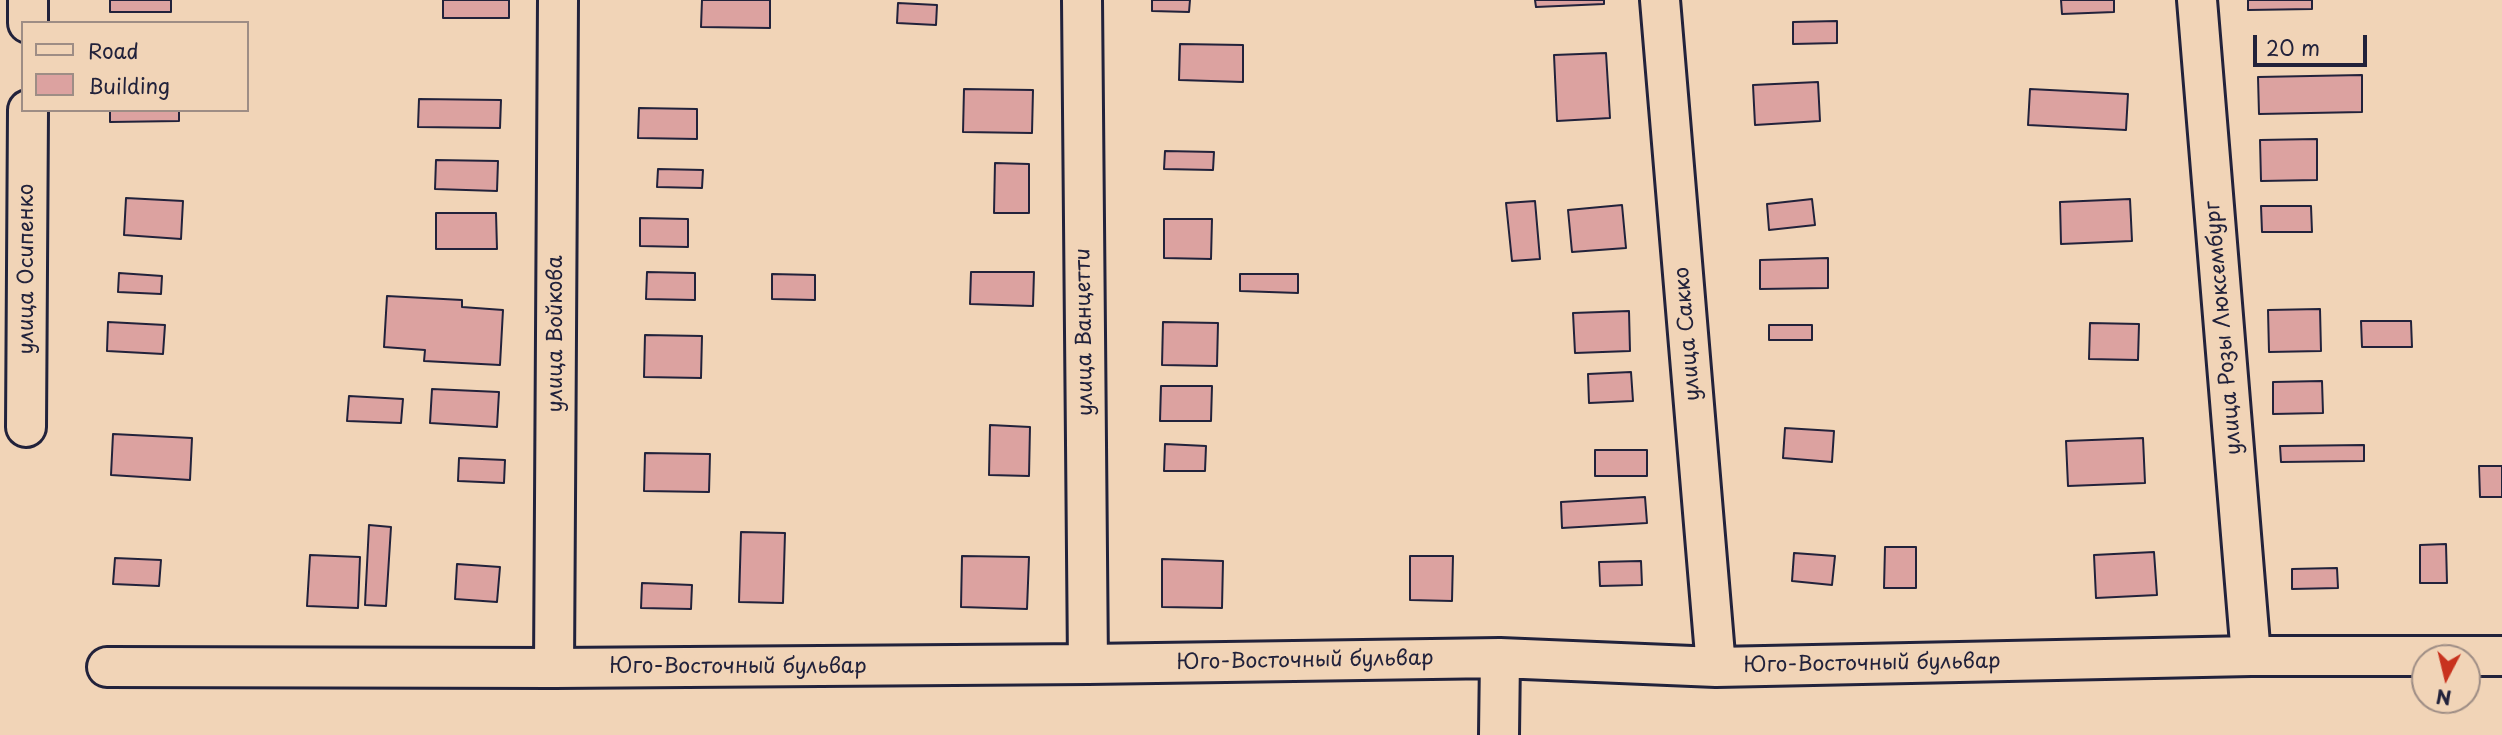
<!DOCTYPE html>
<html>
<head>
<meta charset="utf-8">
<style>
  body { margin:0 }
  #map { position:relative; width:2502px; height:735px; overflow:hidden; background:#f1d4b7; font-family:"Playpen Sans",sans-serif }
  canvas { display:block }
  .legend { position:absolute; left:21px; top:21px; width:228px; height:91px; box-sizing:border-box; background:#f1d4b7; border:2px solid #9e8d85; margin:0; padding:9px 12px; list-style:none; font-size:21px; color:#22223b }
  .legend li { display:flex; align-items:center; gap:14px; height:35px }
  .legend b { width:35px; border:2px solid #9e8d85 }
  .north { position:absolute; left:2411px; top:644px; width:70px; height:70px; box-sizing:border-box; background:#f1d4b7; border:2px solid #9e8d85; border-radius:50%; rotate:187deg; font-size:19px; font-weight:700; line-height:28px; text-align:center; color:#22223b }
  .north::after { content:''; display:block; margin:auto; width:24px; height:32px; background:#c8321e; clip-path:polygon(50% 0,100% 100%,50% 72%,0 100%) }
  .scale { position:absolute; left:2253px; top:35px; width:114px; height:32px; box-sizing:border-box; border:4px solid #22223b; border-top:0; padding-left:9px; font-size:21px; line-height:24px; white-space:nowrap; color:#22223b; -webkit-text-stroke:5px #f1d4b7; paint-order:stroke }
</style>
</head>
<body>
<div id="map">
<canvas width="2502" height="735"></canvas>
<ul class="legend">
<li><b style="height:9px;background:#f1d4b7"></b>Road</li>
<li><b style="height:19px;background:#dca2a0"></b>Building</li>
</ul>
<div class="north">N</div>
<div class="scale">20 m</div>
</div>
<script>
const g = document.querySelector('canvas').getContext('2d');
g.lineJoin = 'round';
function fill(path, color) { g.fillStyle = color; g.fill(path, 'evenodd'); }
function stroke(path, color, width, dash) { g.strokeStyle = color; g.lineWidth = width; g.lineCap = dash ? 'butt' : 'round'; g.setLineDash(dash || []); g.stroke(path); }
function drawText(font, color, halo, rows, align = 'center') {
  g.font = font + ' "Playpen Sans",sans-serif'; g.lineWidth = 6; g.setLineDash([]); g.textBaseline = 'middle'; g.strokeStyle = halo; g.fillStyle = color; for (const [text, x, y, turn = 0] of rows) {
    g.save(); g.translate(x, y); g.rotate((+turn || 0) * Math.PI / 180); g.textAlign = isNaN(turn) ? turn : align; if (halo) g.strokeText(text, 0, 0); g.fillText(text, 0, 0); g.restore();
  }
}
const building = new Path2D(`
  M 110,0 L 171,0 L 171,12 L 110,12 Z
  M 443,0 L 509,0 L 509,18 L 443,18 Z
  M 702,0 L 770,0 L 770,28 L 701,27 Z
  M 1152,0 L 1190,0 L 1189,12 L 1152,11 Z
  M 1535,0 L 1604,0 L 1604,4 L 1536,7 Z
  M 2061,0 L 2114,0 L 2114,12 L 2062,14 Z
  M 2248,0 L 2312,0 L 2312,9 L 2248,10 Z
  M 898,3 L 937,5 L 936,25 L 897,23 Z
  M 1837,21 L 1837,43 L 1793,44 L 1793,22 Z
  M 1180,44 L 1243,45 L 1243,82 L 1179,80 Z
  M 1606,53 L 1610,118 L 1557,121 L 1554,55 Z
  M 2362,75 L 2362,112 L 2259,114 L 2258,77 Z
  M 1818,82 L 1820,121 L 1755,125 L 1753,85 Z
  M 964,89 L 1033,90 L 1032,133 L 963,132 Z
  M 2030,89 L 2128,94 L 2126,130 L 2028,125 Z
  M 419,99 L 501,100 L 500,128 L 418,127 Z
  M 639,108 L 697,109 L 697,139 L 638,138 Z
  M 110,110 L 179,110 L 179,121 L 110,122 Z
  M 2317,139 L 2317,180 L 2261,181 L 2260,140 Z
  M 1165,151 L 1214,152 L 1213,170 L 1164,169 Z
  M 436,160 L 498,161 L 497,191 L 435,189 Z
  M 995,163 L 1029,164 L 1029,213 L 994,213 Z
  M 658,169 L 703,170 L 702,188 L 657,187 Z
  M 126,198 L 183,201 L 181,239 L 124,235 Z
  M 1812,199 L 1815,225 L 1769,230 L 1767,204 Z
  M 2130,199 L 2132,241 L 2061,244 L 2060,202 Z
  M 1535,201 L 1540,259 L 1512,261 L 1506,203 Z
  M 1622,205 L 1626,248 L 1572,252 L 1568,210 Z
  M 2261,206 L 2311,206 L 2312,232 L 2262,232 Z
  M 436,213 L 496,213 L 497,249 L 436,249 Z
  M 640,218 L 688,219 L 688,247 L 640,246 Z
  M 1164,219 L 1212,219 L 1211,259 L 1164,258 Z
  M 1828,258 L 1828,288 L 1760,289 L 1760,260 Z
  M 647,272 L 695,273 L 695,300 L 646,299 Z
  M 971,272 L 1034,272 L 1033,306 L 970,304 Z
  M 119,273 L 162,276 L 161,294 L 118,292 Z
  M 772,274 L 815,275 L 815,300 L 772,299 Z
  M 1240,274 L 1298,274 L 1298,293 L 1240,291 Z
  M 387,296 L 462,300 L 462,307 L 503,310 L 500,365 L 424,361 L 425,350 L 384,347 Z
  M 2320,309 L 2321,351 L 2269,352 L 2268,310 Z
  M 1629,311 L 1630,351 L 1575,353 L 1573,313 Z
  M 2361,321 L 2411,321 L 2412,347 L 2362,347 Z
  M 108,322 L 165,325 L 163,354 L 107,351 Z
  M 1163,322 L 1218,323 L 1217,366 L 1162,365 Z
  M 2090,323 L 2139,324 L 2138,360 L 2089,359 Z
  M 1769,325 L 1812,325 L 1812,340 L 1769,340 Z
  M 645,335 L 702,336 L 701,378 L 644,377 Z
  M 1631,372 L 1633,401 L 1589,403 L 1588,374 Z
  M 2322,381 L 2323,413 L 2273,414 L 2273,382 Z
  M 1161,386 L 1212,386 L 1211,421 L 1160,421 Z
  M 432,389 L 499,392 L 497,427 L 430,423 Z
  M 349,396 L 403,399 L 401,423 L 347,421 Z
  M 990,425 L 1030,427 L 1029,476 L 989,475 Z
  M 1785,428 L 1834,431 L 1832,462 L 1783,458 Z
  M 113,434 L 192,438 L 190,480 L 111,475 Z
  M 2143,438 L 2145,483 L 2068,486 L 2066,441 Z
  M 1165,444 L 1206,446 L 1205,471 L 1164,471 Z
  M 2364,445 L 2364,461 L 2281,462 L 2280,446 Z
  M 1595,450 L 1647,450 L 1647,476 L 1595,476 Z
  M 645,453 L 710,454 L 709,492 L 644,491 Z
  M 459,458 L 505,460 L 504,483 L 458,481 Z
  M 2479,466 L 2502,466 L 2502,497 L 2480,497 Z
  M 1645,497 L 1647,523 L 1562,528 L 1561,502 Z
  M 369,525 L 391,527 L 386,606 L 365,605 Z
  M 741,532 L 785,533 L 783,603 L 739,602 Z
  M 2446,544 L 2447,583 L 2420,583 L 2420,545 Z
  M 1885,547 L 1916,547 L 1916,588 L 1884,588 Z
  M 2154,552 L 2157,595 L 2096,598 L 2094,555 Z
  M 1794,553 L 1835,556 L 1832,585 L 1792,581 Z
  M 310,555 L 360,557 L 358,608 L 307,606 Z
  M 962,556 L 1029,557 L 1027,609 L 961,607 Z
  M 1410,556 L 1453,556 L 1452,601 L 1410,600 Z
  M 115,558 L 161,560 L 159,586 L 113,584 Z
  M 1162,559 L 1223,561 L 1222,608 L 1162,607 Z
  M 1641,561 L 1642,585 L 1600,586 L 1599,562 Z
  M 457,564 L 500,567 L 497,602 L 455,599 Z
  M 2337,568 L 2338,588 L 2292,589 L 2292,569 Z
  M 642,583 L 692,585 L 691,609 L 641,608 Z`);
const minor = new Path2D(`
  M 1082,0 L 1088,664
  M 1660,0 L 1716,667
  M 2197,0 L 2251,656
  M 28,23 L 28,0
  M 26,427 L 28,110
  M 107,667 L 554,668 L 1088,664 L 1500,658 L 1716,667 L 2251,656 L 2502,656
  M 554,668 L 558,0
  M 1499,735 L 1500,658`);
const streetNames = [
  ["улица Осипенко",27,269,-90],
  ["улица Розы Люксембург",2224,328,-95],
  ["улица Ванцетти",1085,332,-91],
  ["улица Войкова",556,334,-90],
  ["улица Сакко",1688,334,-95],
  ["Юго-Восточный бульвар",1305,661,-1],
  ["Юго-Восточный бульвар",1872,664,-1],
  ["Юго-Восточный бульвар",738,667]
];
fill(building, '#dca2a0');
stroke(building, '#22223b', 2);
stroke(minor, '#22223b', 44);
stroke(minor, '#f1d4b7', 38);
drawText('21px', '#22223b', '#f1d4b7', streetNames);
</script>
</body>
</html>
